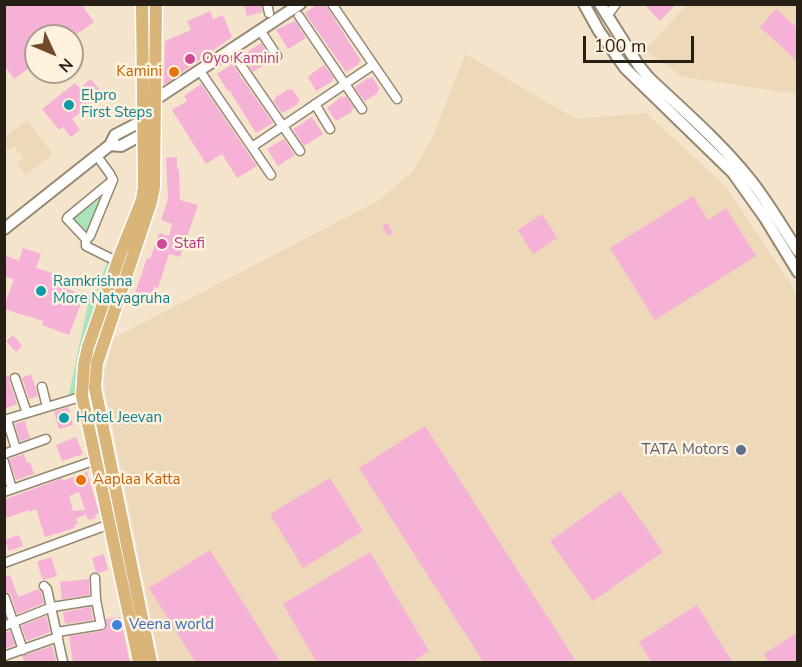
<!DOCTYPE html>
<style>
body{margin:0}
#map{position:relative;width:802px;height:667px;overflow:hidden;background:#f4e4cc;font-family:"Nunito Sans",sans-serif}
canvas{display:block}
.frame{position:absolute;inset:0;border:6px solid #251f16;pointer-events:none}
.north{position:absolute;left:24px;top:24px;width:60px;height:60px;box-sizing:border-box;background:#fef1de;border:2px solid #a79d8e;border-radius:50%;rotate:134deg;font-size:16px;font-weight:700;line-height:24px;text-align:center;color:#251f16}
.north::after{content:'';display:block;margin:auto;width:21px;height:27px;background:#724c29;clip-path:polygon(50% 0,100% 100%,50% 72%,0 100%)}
.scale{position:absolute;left:583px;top:36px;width:111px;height:27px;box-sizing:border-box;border:3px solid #251f16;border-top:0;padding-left:8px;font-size:18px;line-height:21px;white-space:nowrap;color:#251f16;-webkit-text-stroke:4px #fef1de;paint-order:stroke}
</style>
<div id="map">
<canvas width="802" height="667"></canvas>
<div class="frame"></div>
<div class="north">N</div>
<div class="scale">100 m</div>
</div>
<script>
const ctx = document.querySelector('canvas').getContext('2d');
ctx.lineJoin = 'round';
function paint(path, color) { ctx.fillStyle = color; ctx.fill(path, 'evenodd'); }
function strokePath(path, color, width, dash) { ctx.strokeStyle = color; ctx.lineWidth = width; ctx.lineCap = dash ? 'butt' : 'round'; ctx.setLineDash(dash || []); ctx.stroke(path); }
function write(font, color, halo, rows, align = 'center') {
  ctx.font = font + ' "Nunito Sans",sans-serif'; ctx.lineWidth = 5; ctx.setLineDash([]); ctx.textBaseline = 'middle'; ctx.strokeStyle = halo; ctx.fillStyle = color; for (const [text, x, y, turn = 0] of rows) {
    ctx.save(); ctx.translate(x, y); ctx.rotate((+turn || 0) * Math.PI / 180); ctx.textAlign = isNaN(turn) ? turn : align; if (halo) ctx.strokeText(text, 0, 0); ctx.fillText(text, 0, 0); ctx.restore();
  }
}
paint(new Path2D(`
 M687,5H797V94L683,77L645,50Z
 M465,54L576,119L646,113L725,186L797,294V662H160L103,379L114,338L378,201L412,172L433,136Z
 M27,120L53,154L26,175L17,163L23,158L14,146L8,151L5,146L4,137Z`), '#edd8ba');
paint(new Path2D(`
 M100,199L86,235L70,220Z
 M110,254L118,257L82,364V395L68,398L90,295L96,292Z`), '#a9e4ba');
paint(new Path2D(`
 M4,4H81L94,22L74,36H36V63L14,79L4,65Z
 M244,4H261L262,12L247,16Z
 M318,4H325L361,61L358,63L359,64L346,72L305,13Z
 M644,4H676L660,21Z
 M776,9L798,29V62L760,27Z
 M210,11L213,19L223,15L232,37L164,85L165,41L191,30L187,21Z
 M295,21L306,38L288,49L276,30Z
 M261,43L272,60L253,72L243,55Z
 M232,64L273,123L256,133L229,90L228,91L217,74Z
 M324,65L334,78L332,80L333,81L316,91L308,77L311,75V74Z
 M372,77L380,89L377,91L378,93L365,101L355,88L356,86L368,78L369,79Z
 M91,79L100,90L93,96L96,100L72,119L80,130L71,137L63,127L59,130L42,109L75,83L80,88Z
 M201,84L257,166L237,178L222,154L206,164L172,110L187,101L184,96Z
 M288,89L289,90L292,89L300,101L297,103L298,104L282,113L273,101L276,98V97Z
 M342,96L343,98L346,96L354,108L351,110L352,112L336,121L327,108Z
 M312,117L323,134L304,146L293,129Z
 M284,139L295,155L278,166L267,149Z
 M177,157V169H179L180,200L198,205L180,257L169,254L158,288L154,287L151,295L146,293L145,298L141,296L139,301L133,299L147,258L150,259L159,233L169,236L172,224L161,220L168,199L166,158Z
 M693,196L708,220L726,208L756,256L655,320L610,248Z
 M542,214L557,238L533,254L518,230Z
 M387,223L393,233L388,236L382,226Z
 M23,248L41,254L36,268L52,273L51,277L54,278V281L60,285L59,286L84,295L69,335L42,325L43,321L4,309V301H6L14,279L4,276V262L7,256L19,261Z
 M13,335L22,346L16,352L6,341Z
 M31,374L38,396L29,399L22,378Z
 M9,376V380L17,404L4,409V377Z
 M68,407L73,425L59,429L54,412Z
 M25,421L30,438L20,441L15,424Z
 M425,426L577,663H484L359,468Z
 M76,437L83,454L62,461L56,445Z
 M24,454L27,463L30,462L34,474L16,480L9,459Z
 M87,472L99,513L95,515L96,518L88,520L86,514L76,519L78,524L74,525L75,528L45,537L36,509L30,512L29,510L7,518L4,511V500L62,478L63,481ZM79,492L85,510L73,511L69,496Z
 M330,478L363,531L303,568L270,514Z
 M620,491L663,552L593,601L550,541Z
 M19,535L23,546L9,551L5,540Z
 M210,550L281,663H196L149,588Z
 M370,552L429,651L410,663H317L283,604Z
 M104,554L108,570L99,573L96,572L92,558Z
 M51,557L57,576L43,580L37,562Z
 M10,575L18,597L38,589L41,592L44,603L17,614L11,595L9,593L4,592V577Z
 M89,579V595L62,599L60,582Z
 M697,605L733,663H652L639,642Z
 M91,607L93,620L65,624L63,612Z
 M46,616L50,632L27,641L21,626Z
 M120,617L130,663H73L69,636L103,631L107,627L106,619Z
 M10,631L15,645L4,649V632Z
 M798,632V663H770L764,654Z
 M52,646L57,663H25L22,656Z`), '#f6b1d6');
const minor = new Path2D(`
 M267,4L269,13
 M332,4L397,99
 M299,16L362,109
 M607,16L616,4
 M260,30L277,56
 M236,58L300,151
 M200,71L271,175
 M315,104L330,129
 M252,147L373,65
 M97,156L110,174L113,180L90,236L88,238H85L69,221L67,219L68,217L113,180
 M86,238V246L118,262
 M15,378L27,413
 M42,387L47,407
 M4,420L87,395
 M7,420L16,449
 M4,454L46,439
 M4,462L12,489
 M4,492L96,460
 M4,563L110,524
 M44,586L47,589L63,662
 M5,598L23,650
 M4,626L52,607L96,600L95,578
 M57,632L101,625L96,600
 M4,656L58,637`);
const tertiary = new Path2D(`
 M584,4L599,31L625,68L733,173L765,218L798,272
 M600,4L639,66L649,78C683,110 719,141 748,177C767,200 782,227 798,251
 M150,103L300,4
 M110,145L121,146L150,130
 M4,229L110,145L115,135L148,118`);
const primary = new Path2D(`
 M139,662L82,396L84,365L88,347L121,252L142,200L144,187L142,4
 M151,662L95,388L97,363L151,202L154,187L156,4`);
strokePath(minor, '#968771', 11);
strokePath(tertiary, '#968771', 14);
strokePath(primary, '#fff', 15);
strokePath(minor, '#fff', 8);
strokePath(tertiary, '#fff', 10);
strokePath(primary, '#d9b579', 12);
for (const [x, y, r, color] of [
 [190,59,6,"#d1479c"],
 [174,72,6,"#e8710a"],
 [69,105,6,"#0f9aa8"],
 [162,244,6,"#d1479c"],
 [41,291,6,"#0f9aa8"],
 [64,418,6,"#0f9aa8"],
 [741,450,6,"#5c6f8a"],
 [81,480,6,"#e8710a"],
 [117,625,6,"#3f7fe0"]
]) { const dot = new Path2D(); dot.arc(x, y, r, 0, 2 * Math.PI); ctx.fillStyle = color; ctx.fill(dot); strokePath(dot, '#fef1de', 2); }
write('15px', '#b23c85', '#fef1de', [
 ["Oyo Kamini",202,59],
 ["Stafi",174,244]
], 'left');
write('15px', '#c56008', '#fef1de', [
 ["Kamini",162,72],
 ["Aaplaa Katta",93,480,"left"]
], 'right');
write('15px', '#0d838f', '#fef1de', [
 ["Elpro",81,96],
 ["First Steps",81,113],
 ["Ramkrishna",53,282],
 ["More Natyagruha",53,299],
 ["Hotel Jeevan",76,418]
], 'left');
write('15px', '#4e5e75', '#fef1de', [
 ["TATA Motors",729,450]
], 'right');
write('15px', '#366cbe', '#fef1de', [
 ["Veena world",129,625]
], 'left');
</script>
